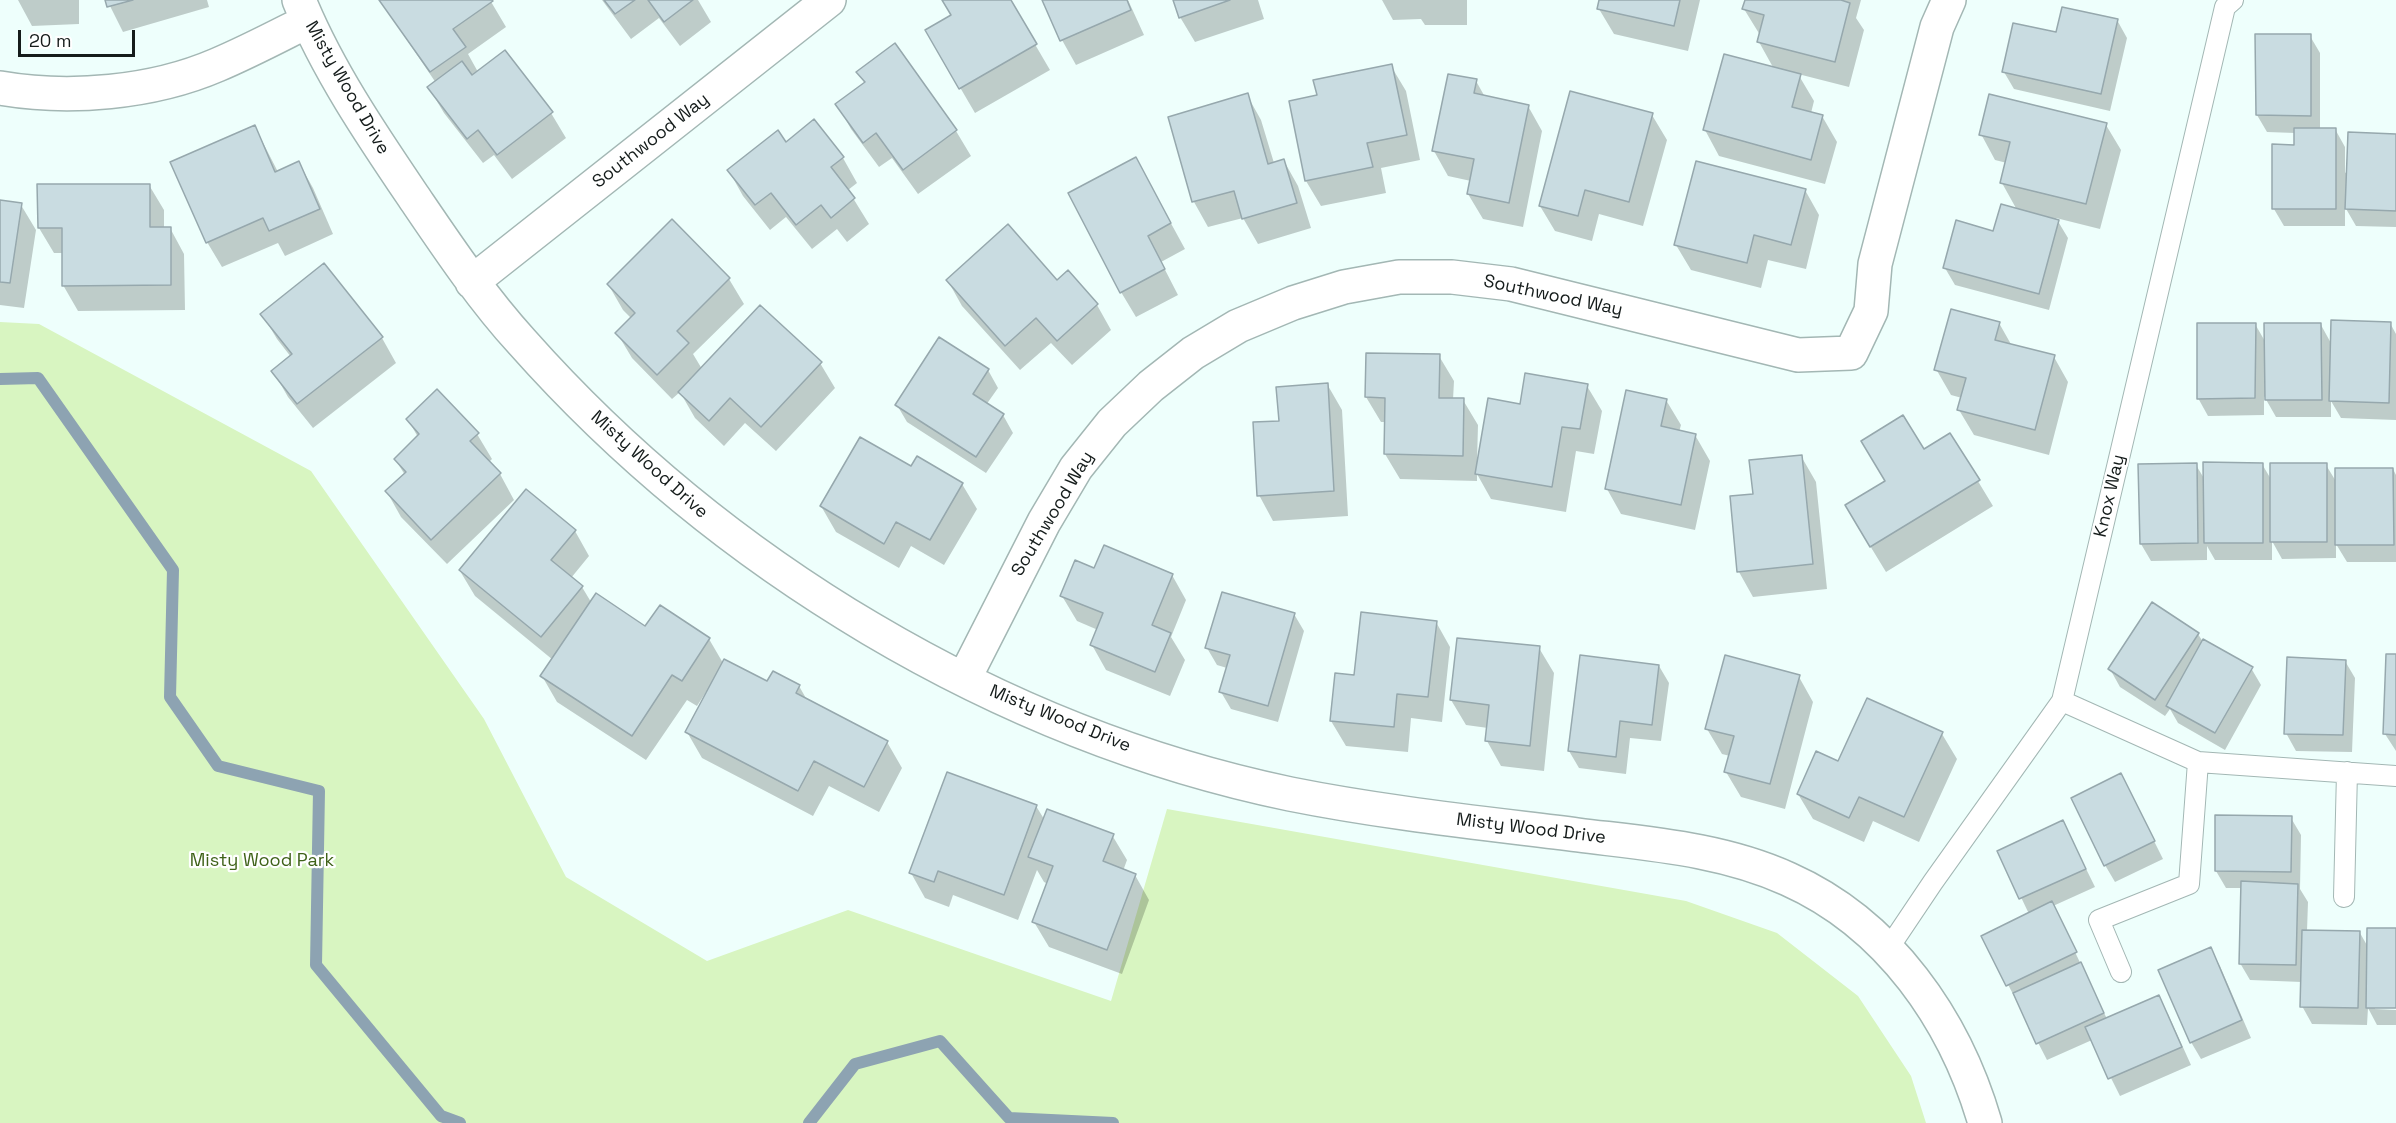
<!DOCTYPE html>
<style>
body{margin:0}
#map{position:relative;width:2396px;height:1123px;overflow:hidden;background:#eefffc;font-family:"Space Grotesk",sans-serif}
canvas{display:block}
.scale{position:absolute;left:18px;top:30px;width:117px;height:27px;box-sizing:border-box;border:3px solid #151c1b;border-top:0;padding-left:8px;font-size:18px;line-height:21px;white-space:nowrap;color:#151c1b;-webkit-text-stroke:4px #fff;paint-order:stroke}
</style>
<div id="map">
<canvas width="2396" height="1123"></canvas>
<div class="scale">20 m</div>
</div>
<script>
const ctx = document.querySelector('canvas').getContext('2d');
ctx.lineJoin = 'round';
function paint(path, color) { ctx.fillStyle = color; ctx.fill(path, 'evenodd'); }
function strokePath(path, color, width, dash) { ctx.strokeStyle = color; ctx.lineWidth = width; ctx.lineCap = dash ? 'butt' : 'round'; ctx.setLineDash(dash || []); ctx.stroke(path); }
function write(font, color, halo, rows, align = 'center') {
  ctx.font = font + ' "Space Grotesk",sans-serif'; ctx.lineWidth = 4.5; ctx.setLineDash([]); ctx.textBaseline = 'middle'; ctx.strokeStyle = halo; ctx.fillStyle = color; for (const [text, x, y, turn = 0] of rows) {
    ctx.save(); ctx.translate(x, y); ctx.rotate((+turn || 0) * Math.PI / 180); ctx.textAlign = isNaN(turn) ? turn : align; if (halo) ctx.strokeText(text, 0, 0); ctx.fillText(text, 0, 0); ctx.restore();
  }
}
paint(new Path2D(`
 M0,322L39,324L311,471L484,719L566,877L707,961L848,910L1111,1001L1167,809L1686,901L1777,933L1858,996L1911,1076L1926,1123H0Z`), '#d8f5c1');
paint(new Path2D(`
 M18,0H79V24L32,26Z
 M107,0H207L209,7L123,32Z
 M380,0H490L506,27L468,54L478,72L551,113L566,138L512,179L494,155L483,163L444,113L429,88L436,83Z
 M602,0H698L711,22L680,46L659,18L631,39Z
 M944,0H1009L1050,70L975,113L927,31L953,16Z
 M1044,0H1128L1144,35L1076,65L1062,40Z
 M1175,0H1258L1264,19L1195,42L1180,17Z
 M1382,0H1467V25H1425L1421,19L1393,20Z
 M1601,0H1700L1688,51L1614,34L1599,9Z
 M1746,0H1861L1856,18L1864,30L1849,87L1798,74L1814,101L1811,113L1822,116L1837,142L1825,184L1719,156L1705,130L1774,69L1759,42L1760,35L1744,9Z
 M2117,20L2127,38L2110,111L2014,89L2004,72L2057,34Z
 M2257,36H2310L2320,53V129H2335L2345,147V173L2396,135V227L2356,226L2345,207V226H2284L2274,209L2296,146L2295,133L2267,132L2257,115Z
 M1391,66L1406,91L1420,160L1381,168L1386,193L1321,206L1306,181L1318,96Z
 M858,72L956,131L971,156L918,194L892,158L879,167L851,129L837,104L865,84Z
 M1476,81L1485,97L1528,106L1542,131L1523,227L1483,219L1468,194L1471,181L1448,176L1434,151Z
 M1247,95L1261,120L1274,163L1284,161L1298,186L1311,228L1258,244L1243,218L1208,227L1194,202L1169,118Z
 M1652,115L1667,140L1643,226L1599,214L1592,241L1555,231L1540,206Z
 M2106,125L2121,150L2100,229L2056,218L2068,238L2049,310L1955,285L1945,268L1995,233L2017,210L2002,183L2007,163L1995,160L1981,134Z
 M255,127L278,172L299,163L313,188L333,234L285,256L278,243L222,267L207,242Z
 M786,144L843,158L857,183L848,190L869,224L847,242L837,229L812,249L786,217L770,230L743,196L729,171Z
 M149,185L164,210V228H170L184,254L185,310L78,311L63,285V253H54L39,228Z
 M1150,185L1185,249L1161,262L1178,295L1136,317L1121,292Z
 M1805,190L1819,215L1806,269L1768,260L1761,288L1691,270L1676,245Z
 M0,202L21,205L36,230L24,308L0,305Z
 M324,265L382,338L396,363L313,428L288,397L273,371L291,357L277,339L262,314Z
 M729,279L744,304L693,354L702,369L820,363L835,388L776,451L745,423L724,446L695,418L680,392L672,399L632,358L617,333L632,319L623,310L608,284Z
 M948,281L1057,282L1097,305L1111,330L1072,365L1051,343L1020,370L962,306Z
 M1999,323L2012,346L2054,357L2068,382L2049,455L1974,435L1959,410L1962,398L1951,395L1936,369Z
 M2390,323L2396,334V420L2341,418L2331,401V417H2276L2264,396V415L2208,416L2198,398L2255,324L2266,343L2321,325L2332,345Z
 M1439,356L1454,381L1453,400H1463L1478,425L1477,462L1587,386L1602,411L1594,454L1576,451L1566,512L1491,499L1477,474V481L1400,479L1385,454L1386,422H1381L1366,397Z
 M988,370L998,388L986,405L1003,415L1013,433L986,473L907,422L897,405Z
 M1327,384L1342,410L1348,516L1273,521L1259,495L1281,422Z
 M1666,400L1681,425L1679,432L1695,435L1710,461L1695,530L1621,514L1607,489Z
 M408,420L477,434L492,459L488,463L500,474L514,500L447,564L401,517L387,492L405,475L395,459L418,437Z
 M1950,435L1993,506L1886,572L1861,531L1923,451Z
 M1801,456L1816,482L1827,589L1753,597L1739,572Z
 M2262,464L2272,481L2326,465L2337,483L2393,469L2396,475V562H2347L2336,544V558L2282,559L2272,541V560H2215L2207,546V560L2151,561L2141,544L2196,465L2205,480Z
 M911,468L962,484L977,509L944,565L911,546L899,568L836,532L821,506Z
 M575,531L589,556L571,578L582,587L591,602L646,628L660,607L709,639L723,663L768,683L799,686L807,700L887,742L902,768L879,812L829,786L813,816L702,758L687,732L707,693L706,692L697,706L687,700L646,760L557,702L542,676L553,660L475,596L460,571Z
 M1095,570L1172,575L1186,600L1171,637L1185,660L1170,696L1106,670L1092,645L1098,630L1077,621L1062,596Z
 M1294,614L1304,631L1278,722L1231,709L1221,692L1227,668L1217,665L1207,648Z
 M1436,622L1450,647L1442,722L1411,718L1408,752L1346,746L1331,721L1355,676Z
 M2198,634L2203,642L2251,668L2261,685L2225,750L2178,723L2170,709L2165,716L2120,687L2110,669Z
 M1539,648L1554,673L1544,771L1501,766L1487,741L1488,728L1466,725L1451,700Z
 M2396,656V751L2385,734Z
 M2345,661L2355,678L2352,752L2296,751L2286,733Z
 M1659,666L1669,683L1661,741L1630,738L1626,774L1579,768L1569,751Z
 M1799,677L1813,702L1785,809L1741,797L1726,772L1730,756L1722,754L1707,729Z
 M1942,734L1957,759L1919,842L1873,821L1864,842L1813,819L1798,794Z
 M948,774L1036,806L1044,819L1112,835L1127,860L1123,871L1135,875L1149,900L1122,974L1049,947L1034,922L1048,884L1044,882L1037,870L1018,920L953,895L949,907L925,898L911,873Z
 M2121,775L2163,859L2115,882L2105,865Z
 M2291,818L2301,835L2300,889L2308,902L2307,931L2360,933L2368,947L2396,929V1007L2375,1006V1009L2396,1010V1025H2377L2368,1008L2367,1025L2312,1024L2302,1006V982L2250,980L2240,963L2242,888H2226L2216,871Z
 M2063,822L2095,887L2053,906L2107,1019L2158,996L2168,1014L2191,1065L2120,1096L2092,1040L2047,1060L1983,936L2029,914L1999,851Z
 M2210,949L2220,966L2251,1038L2201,1059L2191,1042Z`), '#0003');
strokePath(new Path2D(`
 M0,379L38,378L173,570L170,697L218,766L319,791L316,965L441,1116L460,1123
 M809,1123L855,1064L940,1041L1009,1118L1113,1123`), '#8da3b2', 12);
const building = new Path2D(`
 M105,0H133L107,7Z
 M379,0H492L493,1L453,29L466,47L430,72Z
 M604,0H635L615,14Z
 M648,0H693L664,22Z
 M942,0H1011L1037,44L959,89L925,30L951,15Z
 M1042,0H1127L1131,10L1060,41Z
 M1173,0H1230L1179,18Z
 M1599,0H1680L1674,26L1597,9Z
 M1745,0H1841L1850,3L1835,62L1757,42L1764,15L1742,9Z
 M2062,7L2118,19L2101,94L2002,72L2013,23L2056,32Z
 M2255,34H2311V116L2256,115Z
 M895,43L957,130L903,170L876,133L863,143L835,104L865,82L856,72Z
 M505,50L553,112L497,155L478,130L467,139L427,87L462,61L472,75Z
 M1724,54L1801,74L1792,107L1823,115L1811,160L1703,130Z
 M1392,64L1407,135L1367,143L1373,167L1305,181L1289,101L1317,95L1313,80Z
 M1448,74L1477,79L1474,93L1529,105L1509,203L1467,194L1474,159L1432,151Z
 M1570,91L1653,113L1629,202L1585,190L1578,216L1539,206Z
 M1248,93L1268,164L1284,159L1297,203L1242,219L1234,191L1192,202L1168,117Z
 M1989,94L2107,123L2086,204L2000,183L2010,142L1979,135Z
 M814,119L844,157L831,167L855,198L831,218L821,205L796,225L771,193L755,205L727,170L778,130L786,142Z
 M255,125L275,172L299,161L320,209L269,231L263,218L206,243L170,162Z
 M2294,128H2336V209H2272V144L2294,145Z
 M2348,132L2396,134V211L2345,209Z
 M1136,157L1171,223L1148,236L1165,269L1120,293L1068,193Z
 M1696,161L1806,189L1791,245L1754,235L1747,263L1674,245Z
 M37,184H150V227H171V285L62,286V228H38Z
 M0,200L22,203L10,283L0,282Z
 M2001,204L2059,220L2039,294L1943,268L1956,220L1993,231Z
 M672,219L730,278L677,331L689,343L657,375L615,333L635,313L607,284Z
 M1008,224L1057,280L1068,270L1098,304L1057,341L1036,318L1005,346L946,280Z
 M324,263L383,337L297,404L271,371L292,354L260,314Z
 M760,305L822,362L761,427L730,398L709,421L678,392Z
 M1951,309L2000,322L1995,340L2055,355L2035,430L1957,410L1966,378L1934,370Z
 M2331,320L2391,322L2389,403L2329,401Z
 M2197,323H2256L2255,398L2197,399Z
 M2264,323H2321L2322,400H2265Z
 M939,337L989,369L973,394L1004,414L976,457L895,405Z
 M1366,353L1440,354L1439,398H1464L1463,456L1384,454L1385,398L1365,397Z
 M1525,373L1588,384L1580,429L1562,427L1552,487L1475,474L1488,398L1520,404Z
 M1328,383L1334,491L1257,496L1253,422L1279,421L1276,387Z
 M437,389L479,433L470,441L501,473L431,540L385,491L406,472L394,459L419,434L406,419Z
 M1626,390L1667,399L1661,426L1696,434L1681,505L1605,489Z
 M1903,415L1924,449L1950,433L1980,480L1870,547L1845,505L1885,481L1861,441Z
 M860,437L911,466L917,456L963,483L930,540L896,522L884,544L820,506Z
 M1802,455L1813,564L1737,572L1730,496L1753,494L1749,460Z
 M2203,462L2263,463V543H2204Z
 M2197,463L2198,543L2140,544L2138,464Z
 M2270,463H2327V542H2270Z
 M2335,468H2393L2394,545H2335Z
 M526,489L576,530L551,560L583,586L541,637L459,570Z
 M1104,545L1173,574L1152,625L1171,633L1155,672L1090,645L1103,613L1060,596L1075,560L1094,568Z
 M1222,592L1295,613L1268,706L1219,692L1230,655L1205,648Z
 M596,593L645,626L660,605L710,638L682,681L672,675L632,736L540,676Z
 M2152,602L2199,633L2155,700L2108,669Z
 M1361,612L1437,621L1428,697L1397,694L1394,727L1330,721L1335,673L1354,675Z
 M1457,638L1540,646L1530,746L1485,741L1489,705L1450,700Z
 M2203,639L2253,667L2215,733L2166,706Z
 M2386,654H2396V735L2383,734Z
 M1580,655L1659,665L1652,725L1620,721L1616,757L1568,751Z
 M1725,655L1800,675L1770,784L1724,772L1734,736L1705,729Z
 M2287,657L2346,660L2343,735L2284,734Z
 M724,659L767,681L773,671L800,685L796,693L888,741L864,787L814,761L798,791L685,732Z
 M1867,698L1943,732L1904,817L1859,797L1849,818L1797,794L1816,751L1838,761Z
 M947,772L1037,805L1004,895L938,871L934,882L909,873Z
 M2121,773L2155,841L2104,866L2071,798Z
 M1047,809L1114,834L1103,861L1136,874L1107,950L1032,922L1053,866L1028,857Z
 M2215,815L2292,816L2291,872L2215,871Z
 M2063,820L2086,869L2019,899L1997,851Z
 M2241,881L2298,884L2296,965L2239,964Z
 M2052,901L2077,952L2006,986L1981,936Z
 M2367,928H2396V1008H2366Z
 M2302,930L2360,931L2358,1008L2300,1007Z
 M2211,947L2242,1020L2190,1043L2158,970Z
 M2081,962L2104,1013L2036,1044L2013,993Z
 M2159,995L2182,1047L2108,1079L2085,1027Z`);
paint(building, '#c9dce1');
strokePath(building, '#96a8ad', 1.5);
const lane = new Path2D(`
 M2062,701L2198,762L2396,776
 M2344,897L2347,772
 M1888,949L1933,882L2062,701L2225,7L2233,0
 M2121,972L2099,920L2189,884L2198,762`);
const street = new Path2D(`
 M299,0C327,69 371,134 413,196C447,246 481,297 522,342C720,565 998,733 1290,794C1385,813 1482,823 1578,835C1650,844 1722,849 1788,879C1889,924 1955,1020 1985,1123
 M0,88C69,100 152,93 217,65C248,52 278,36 308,21
 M472,282L829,0
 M964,679L1044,522L1076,468L1112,423L1151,386L1193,353L1238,326L1293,303L1344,287L1399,277H1452L1511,284L1798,355L1851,353L1871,311L1875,264L1937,27L1949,0`);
strokePath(lane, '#a3b7b4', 22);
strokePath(street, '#a3b7b4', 36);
strokePath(lane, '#fff', 20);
strokePath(street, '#fff', 33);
write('18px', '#151c1b', '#fff', [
 ["Misty Wood Drive",347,88,60],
 ["Southwood Way",651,141,-38],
 ["Southwood Way",1553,296,12],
 ["Misty Wood Drive",649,465,42],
 ["Knox Way",2110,496,-77],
 ["Southwood Way",1053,514,-59],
 ["Misty Wood Drive",1060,719,22],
 ["Misty Wood Drive",1531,829,7]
]);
write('18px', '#3f6219', '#fff', [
 ["Misty Wood Park",262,861]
]);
</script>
